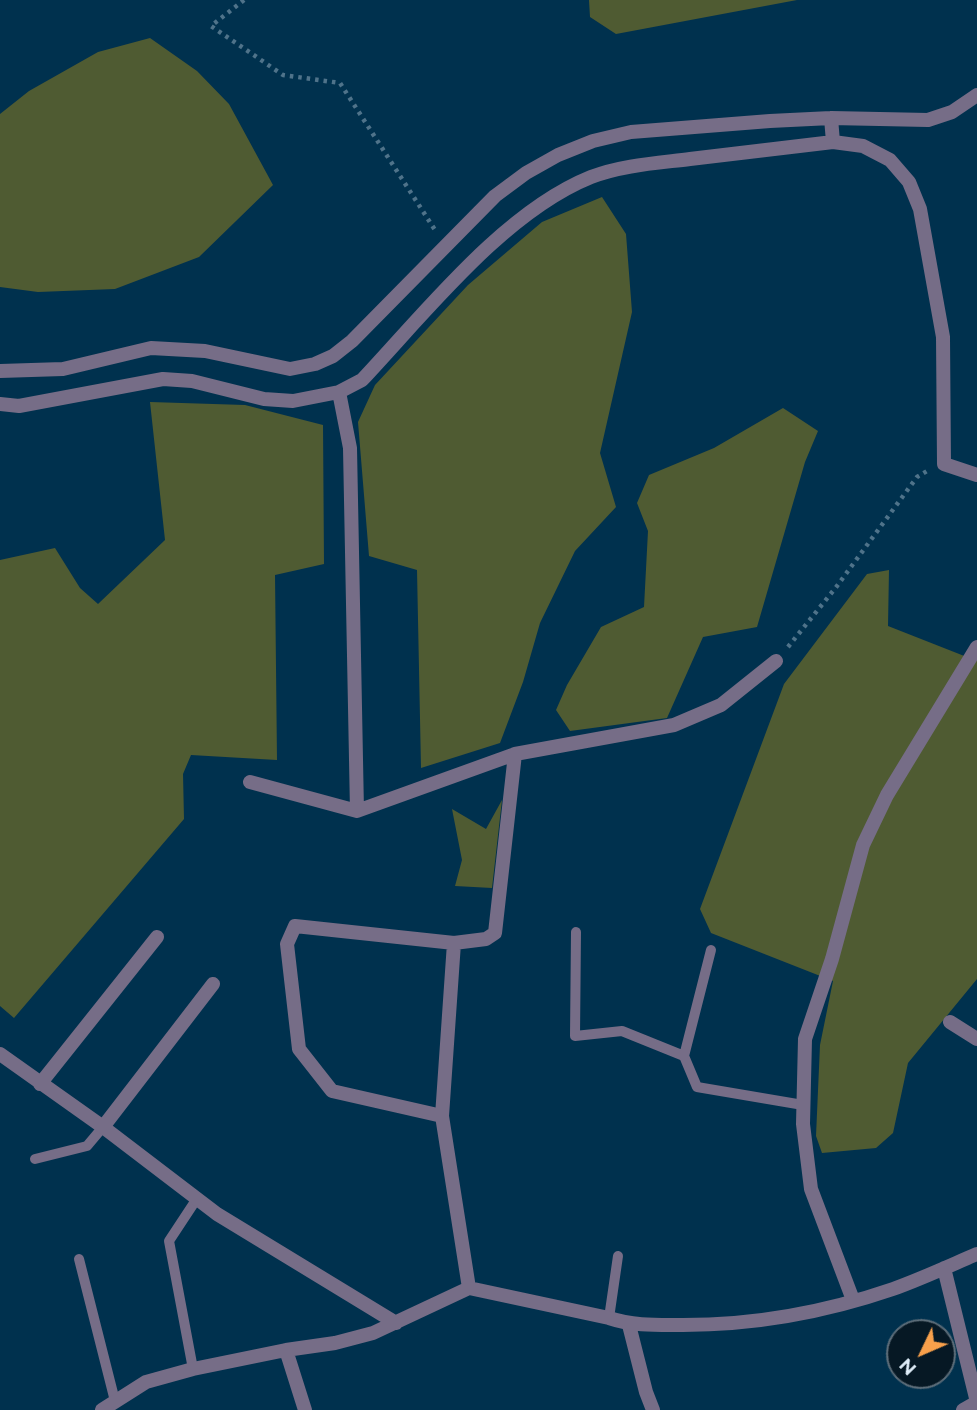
<!DOCTYPE html>
<style>
body{margin:0}
#map{position:relative;width:977px;height:1410px;overflow:hidden;background:#00314e;font-family:Raleway,sans-serif}
canvas{display:block}
.north{position:absolute;left:886px;top:1319px;width:70px;height:70px;box-sizing:border-box;background:#061824;border:2px solid #5e6e7a;border-radius:50%;rotate:226deg;font-size:19px;font-weight:700;line-height:28px;text-align:center;color:#e1effb}
.north::after{content:'';display:block;margin:auto;width:24px;height:32px;background:#f8a04b;clip-path:polygon(50% 0,100% 100%,50% 72%,0 100%)}
</style>
<div id="map">
<canvas width="977" height="1410"></canvas>
<div class="north">N</div>
</div>
<script>
const ctx = document.querySelector('canvas').getContext('2d');
ctx.lineJoin = 'round';
function paint(path, color) { ctx.fillStyle = color; ctx.fill(path, 'evenodd'); }
function strokePath(path, color, width, dash) { ctx.strokeStyle = color; ctx.lineWidth = width; ctx.lineCap = dash ? 'butt' : 'round'; ctx.setLineDash(dash || []); ctx.stroke(path); }
paint(new Path2D(`
 M589,0H797L616,34L590,17Z
 M150,38L197,71L229,104L273,185L199,257L115,289L38,292L0,287V114L29,91L98,52Z
 M602,197L626,234L632,312L600,453L616,507L575,551L540,623L523,682L500,743L421,768L417,570L369,556L358,422L375,385L468,285L542,222Z
 M150,402L245,405L323,425L324,564L275,575L277,760L191,755L183,774L184,819L14,1018L0,1006V560L55,548L80,588L98,604L165,540Z
 M783,408L818,431L805,462L757,627L703,637L667,718L570,731L556,710L567,685L601,627L644,607L648,531L637,503L649,475L714,448Z
 M889,570L888,626L977,661V979L908,1063L893,1133L876,1148L822,1153L816,1136L820,1045L833,981L711,933L700,909L784,684L867,574Z
 M502,800L492,888L455,886L462,860L452,809L486,829Z`), '#4f5b32');
strokePath(new Path2D(`
 M244,0L211,26L283,75L340,83L435,230
 M788,647L837,586L917,477L927,471`), '#4f738a', 4.5, [3.5, 5]);
strokePath(new Path2D(`
 M576,932L575,1036L622,1031L684,1056
 M711,950L684,1056L697,1087L803,1105
 M35,1159L87,1146L103,1127
 M79,1259L115,1401
 M609,1318L618,1256
 M193,1369L169,1241L196,1200`), '#766d87', 10);
strokePath(new Path2D(`
 M833,142L863,146L890,160L909,182L920,209L943,337L944,464L977,475
 M0,371L63,369L151,348L205,351L290,369L315,364L333,356L352,341L495,196L526,173L558,155L593,141L631,132L770,121L831,118L928,120L952,112L977,95
 M0,404L19,406L163,379L192,381L264,399L293,401L339,392L362,380C426,312 504,212 591,177C622,165 658,163 690,159C738,153 785,148 833,142L831,118
 M250,782L357,811L350,448L339,392
 M357,811L515,754
 M454,943L442,1116L469,1288
 M950,1022L977,1039
 M0,1054L103,1127L217,1214L396,1323
 M40,1084L157,937
 M442,1116L332,1091L299,1049L287,944L295,926L454,943L486,939L495,933L515,754L674,725L721,705L776,661
 M103,1127L213,984
 M944,1268L977,1402
 M853,1300L811,1189L803,1124L805,1039L832,959L863,845L887,795L977,647
 M629,1325L646,1392L653,1410
 M286,1350L305,1410
 M102,1410L146,1382L193,1369L286,1350L335,1343L373,1333L469,1288L609,1318C633,1326 657,1325 683,1325C754,1325 826,1312 893,1289C921,1279 949,1266 977,1254
 M963,1410L977,1402`), '#766d87', 14);
</script>
